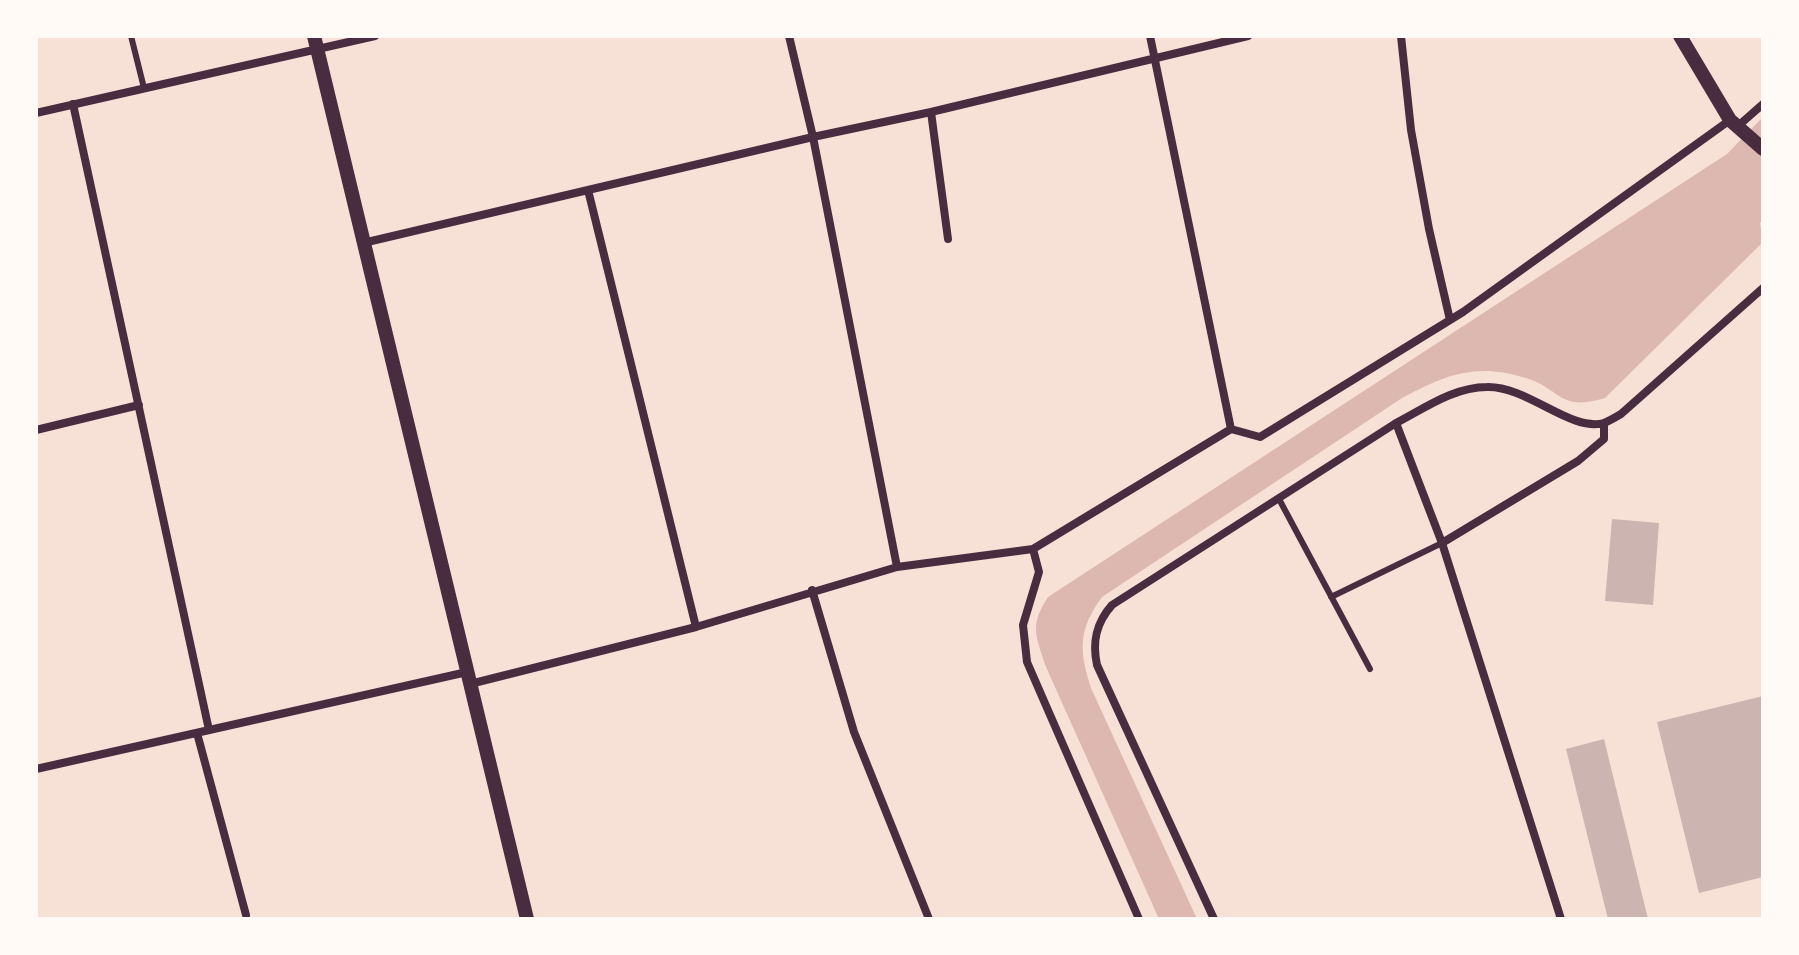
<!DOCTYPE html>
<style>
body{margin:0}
#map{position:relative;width:1799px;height:955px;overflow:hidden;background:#f7e1d7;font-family:Quicksand,sans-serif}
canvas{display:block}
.frame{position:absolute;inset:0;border:38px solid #fffaf5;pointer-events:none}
</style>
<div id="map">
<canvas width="1799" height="955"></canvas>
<div class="frame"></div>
</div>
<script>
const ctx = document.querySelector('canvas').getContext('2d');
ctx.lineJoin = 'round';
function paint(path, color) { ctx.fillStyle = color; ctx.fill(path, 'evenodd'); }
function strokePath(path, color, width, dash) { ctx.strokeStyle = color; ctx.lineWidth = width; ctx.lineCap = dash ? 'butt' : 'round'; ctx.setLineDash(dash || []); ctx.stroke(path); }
paint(new Path2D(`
 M1763,117V220L1760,223L1763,242L1605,398C1558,412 1562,389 1526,378C1476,362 1445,375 1402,398L1102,597C1078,630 1079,650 1091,688L1197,919H1159L1046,667C1036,636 1029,626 1048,597L1727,154Z`), '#dcb8b0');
paint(new Path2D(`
 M1612,519L1659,523L1653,605L1605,601Z
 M1763,696V877L1699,893L1657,722Z
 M1604,739L1648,919H1608L1566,749Z`), '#ccb4b1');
strokePath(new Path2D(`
 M131,36L144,88
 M1279,499L1370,669
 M1331,597L1442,543`), '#4a2c40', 6);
strokePath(new Path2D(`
 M789,36L813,137L897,567
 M1150,36L1231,429
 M1401,36L1411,130L1429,229L1450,320
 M73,104L209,730
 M931,112L948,239
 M36,113L375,36
 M1738,126L1763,104
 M588,190L696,627
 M363,243L813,137L931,112L1248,36
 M1396,423L1442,543L1561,919
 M36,430L139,405
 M1442,543L1578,461L1604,439V423
 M1033,549L1039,572L1023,625L1027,662L1139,919
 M812,590L854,732L929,919
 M470,684L696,627L897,567L1033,549L1231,429L1260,437L1463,312L1730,120
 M197,733L246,915
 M36,769L467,672
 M1214,919L1097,665C1092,642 1096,623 1112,605L1396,423C1425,408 1454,387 1487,387C1528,386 1570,432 1604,423C1609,421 1616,417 1621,414L1763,288`), '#4a2c40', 8);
strokePath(new Path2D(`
 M314,36L527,919
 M1680,36L1730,120L1763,149`), '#4a2c40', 14);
</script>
